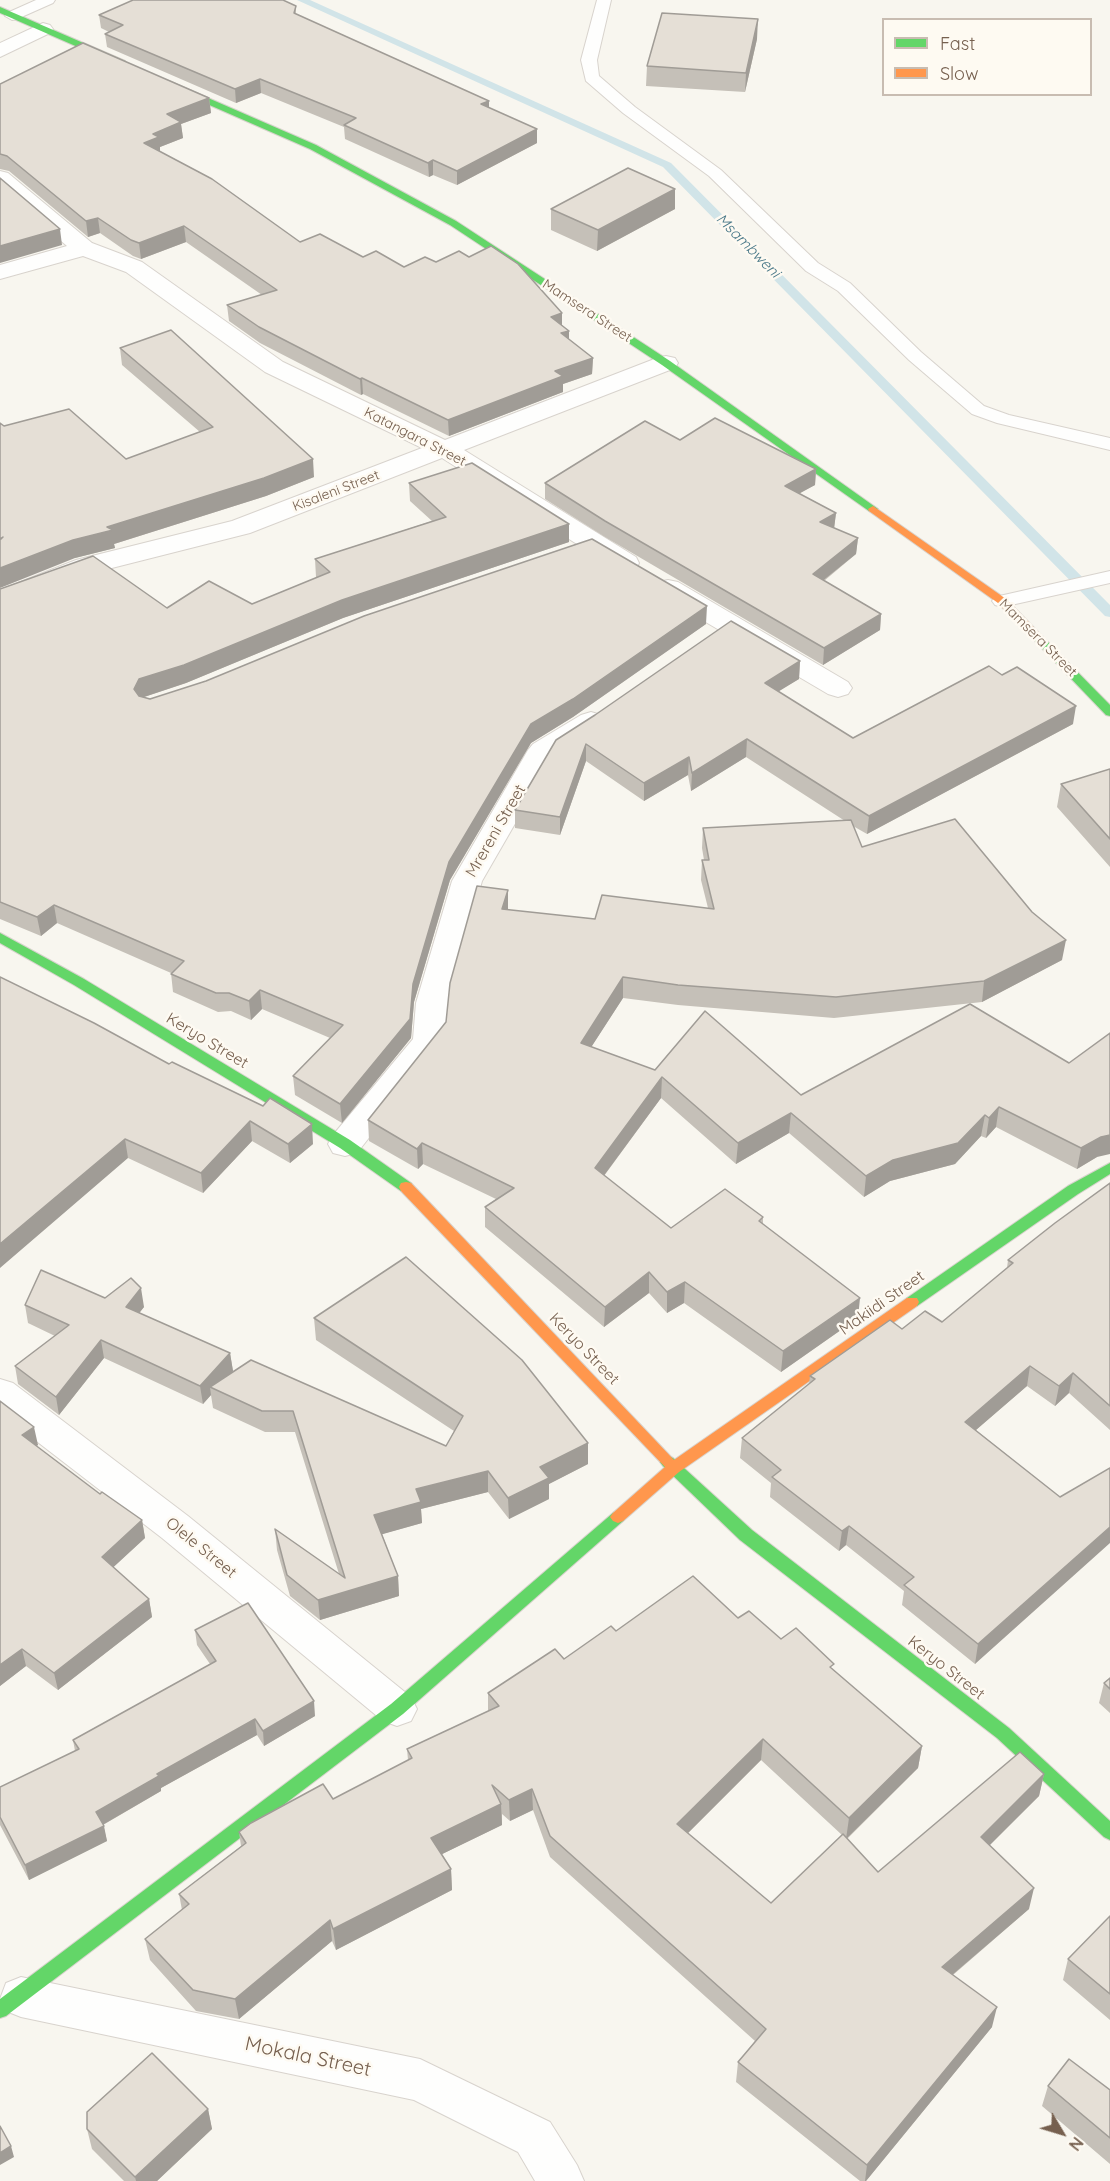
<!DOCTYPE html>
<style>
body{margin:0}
#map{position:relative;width:1110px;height:2181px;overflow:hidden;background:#f8f6ef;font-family:Quicksand,sans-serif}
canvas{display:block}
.legend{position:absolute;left:882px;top:18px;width:210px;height:78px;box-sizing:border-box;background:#fefaf2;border:2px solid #c8bcb1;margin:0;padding:8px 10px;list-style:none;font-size:18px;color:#76604f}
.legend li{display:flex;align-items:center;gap:12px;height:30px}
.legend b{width:30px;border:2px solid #c8bcb1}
.north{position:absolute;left:1032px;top:2103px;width:60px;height:60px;-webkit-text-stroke:4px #fefaf2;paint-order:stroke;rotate:128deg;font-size:16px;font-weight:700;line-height:24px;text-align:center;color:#76604f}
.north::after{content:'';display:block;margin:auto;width:21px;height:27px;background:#76604f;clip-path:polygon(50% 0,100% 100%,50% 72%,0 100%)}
</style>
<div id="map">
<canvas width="1110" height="2181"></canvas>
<ul class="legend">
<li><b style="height:8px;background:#63d668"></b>Fast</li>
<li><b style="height:8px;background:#ff974d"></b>Slow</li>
</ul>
<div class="north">N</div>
</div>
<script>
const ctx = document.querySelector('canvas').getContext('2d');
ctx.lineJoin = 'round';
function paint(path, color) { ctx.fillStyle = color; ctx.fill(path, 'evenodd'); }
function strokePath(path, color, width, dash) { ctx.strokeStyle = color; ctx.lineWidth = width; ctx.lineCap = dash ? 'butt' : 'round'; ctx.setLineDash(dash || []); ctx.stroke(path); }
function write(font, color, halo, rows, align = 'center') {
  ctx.font = font + ' Quicksand,sans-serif'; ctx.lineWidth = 5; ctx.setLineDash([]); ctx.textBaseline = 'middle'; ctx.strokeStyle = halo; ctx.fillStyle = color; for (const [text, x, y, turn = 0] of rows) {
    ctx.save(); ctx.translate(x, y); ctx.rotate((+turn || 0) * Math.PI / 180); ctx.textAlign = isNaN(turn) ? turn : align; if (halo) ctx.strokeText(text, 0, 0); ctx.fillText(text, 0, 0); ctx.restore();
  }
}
paint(new Path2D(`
 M297,0H310L671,163L1110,605V617L1105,616L663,167Z`), '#d1e4e8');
const lane = new Path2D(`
 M36,0H55L53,3L17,19L12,20L5,16L7,13Z
 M597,0H611L597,60L599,76L635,107L721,170L818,263L850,283L921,352L984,406L1009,415L1110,438V450L997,423L972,414L909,360L838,291L806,271L709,176L623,113L586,81L581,60Z
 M1110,571V583L1002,607L995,605L992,601L995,597Z`);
const street = new Path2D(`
 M43,23L50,25L53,29L50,33L0,57V43Z
 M0,171L8,173L92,243L142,262L283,362L445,440L657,358L666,356L675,358L678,363L675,368L464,450L636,557L639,563L636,569L626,571L616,569L442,458L250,533L96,572L0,607V590L76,560L232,521L422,448L265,372L126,272L83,256L0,279V265L67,246L0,189Z
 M668,580L678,582L848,682L852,688L848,694L838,697L828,694L658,594L654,588L658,582Z
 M591,712L601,715L605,721L601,727L554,756L482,881L448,1003L445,1041L357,1153L345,1156L333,1153L328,1144L333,1135L413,1039L416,1003L452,881L528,750L533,744L581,715Z
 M0,1379L13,1383L188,1516L411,1697L417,1709L411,1721L397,1726L383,1721L162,1538L0,1413Z
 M21,1977L420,2059L550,2122L577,2165L584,2181H535L518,2152L414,2100L21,2017L6,2011L0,1999L6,1983Z`);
const fast = new Path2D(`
 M0,7L125,61L126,63L119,65L0,13Z
 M169,81L316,145L456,221L670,361L878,509L873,512L869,511L662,365L450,225L310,149L166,86L165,84Z
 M1038,635L1042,636L1110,705V716L1106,715L1034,640V636Z
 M0,933L84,979L350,1140L411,1183L413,1187L411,1191H401L340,1148L74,985L0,943Z
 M1110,1163V1174L1078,1194L917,1306H907L905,1302L907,1298L1068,1186Z
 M668,1456L673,1458L752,1530L1009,1728L1110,1821V1840L1104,1837L997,1738L740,1540L663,1466L660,1462L663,1458Z
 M618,1511L623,1513L626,1517L623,1521L403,1714L6,2016L0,2018V1999L391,1704L613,1513Z`);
const slow = new Path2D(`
 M873,506L1006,599L1042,636V640H1034L998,603L869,511L868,509Z
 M406,1182L411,1183L674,1460L907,1298H917L919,1302L917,1306L679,1472L623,1521L618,1523L613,1521L610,1517L613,1513L665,1467L401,1191L399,1187L401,1183Z`);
strokePath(lane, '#d8d3cd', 2);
strokePath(street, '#d8d3cd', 2);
strokePath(fast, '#d8d3cd', 2);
strokePath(slow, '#d8d3cd', 2);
paint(lane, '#fefefd');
paint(street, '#fefefd');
paint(fast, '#63d668');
paint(slow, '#ff974d');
paint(new Path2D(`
 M296,6V14L489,101V108L537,143L457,185L433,175L429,177L345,139L344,127L261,93L236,103L107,47L105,34L109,32L101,28L99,15Z
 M757,39L745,92L646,86L647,66Z
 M0,84L209,98L211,113L181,124L183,138L160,147V151L300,242L404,267L562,325L569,331V339L593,358L592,374L563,384V392L449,436L363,394L361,395L260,343L229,321L227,305L262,295L186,242L141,259L133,256L100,233L88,237L9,171L0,169Z
 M551,209H675L597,251L551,230Z
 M120,348L314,477L266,496L114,544L115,548L75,558L4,426L126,459L200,432L122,365Z
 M680,440L816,469L815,485L799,493L836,513L834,528L858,538L856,554L824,581L881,614L880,630L823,665L605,537L545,499V483Z
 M409,483L569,542L343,618L186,683L144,697L150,699L706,624L573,717L531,743L450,880L414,1002L411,1038L342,1123L295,1095L293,1076L330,1038L262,1009L251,1020L231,1011L218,1012L173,992L171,973L57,923L41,936L0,919V589L167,608L252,604L317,578L316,577L315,559L432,521L410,501Z
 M800,661L799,679L778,691L853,738L1073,724L867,834L853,826L862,847L1062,960L982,1002L834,1018L678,1005L623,998L591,1047L655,1070L801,1095L970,1004L1097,1157L1077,1169L996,1127L986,1138L981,1136L955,1164L890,1181L864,1197L789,1133L736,1164L661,1098L604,1176L671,1228L763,1217V1224L858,1318L781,1372L684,1303L667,1313L649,1293L604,1327L485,1227V1207L496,1199L423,1164L418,1169L369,1141L368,1120L446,1022L508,910L595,919L708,908L701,880L702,860H704L702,848L703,828L845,821L746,757L691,791L688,775L644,801L586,761L560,835L515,828V810L556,740Z
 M1110,769V867L1057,807L1061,784Z
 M0,977L313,1144L290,1163L252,1141L203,1193L128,1158Z
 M1110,1183V1430L1069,1393L1055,1406L1027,1386L976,1430L1060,1497L975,1664L902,1605L904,1591L846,1545L839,1551L770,1497L771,1483L740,1458L742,1438L809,1384L810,1376L902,1329L942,1322L1007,1268L1008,1260Z
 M105,1298L144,1307L139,1313L230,1353L233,1371L231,1373L446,1446L454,1431L316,1340L314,1318L588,1443V1464L549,1484V1499L509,1519L488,1492L421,1509L422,1523L382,1534L398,1576L399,1596L320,1620L290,1596L277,1550L275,1529L339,1574L295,1432H265L213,1408L211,1395L203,1404L104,1358L59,1415L18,1384L15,1366L55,1336L28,1323L25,1305Z
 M0,1401L38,1445L36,1446L100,1494L142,1520L145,1538L113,1567L149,1599L152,1617L58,1690L26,1666L0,1686Z
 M738,1618L781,1639L833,1670L922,1746L918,1768L847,1839L878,1872L1044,1774L1039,1796L989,1845L1029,1909L953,1975L992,2027L866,2181H860L736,2082L738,2062L755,2041L550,1857L533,1810L510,1821L502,1814V1825L442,1854L451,1869L452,1890L336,1950L332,1941L239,2019L196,2011L150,1960L145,1939L182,1910L179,1894L241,1846L239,1832L333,1799L408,1760L407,1749L488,1711V1693L564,1659L616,1631ZM761,1760L842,1835L771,1903L688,1833Z
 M195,1630L315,1716L264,1746L257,1735L161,1788V1791L103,1825L107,1841L29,1880L0,1825V1787L75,1751L73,1740L210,1664L197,1645Z
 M1110,1678V1713L1099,1703L1104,1683Z
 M1110,1916V2020L1063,1980L1068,1959Z
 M1048,2086L1110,2090V2164L1042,2106Z
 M208,2109L212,2129L157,2181H124L92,2149L87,2129Z`), '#c5c0b8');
paint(new Path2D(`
 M758,19L757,39L745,92L746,73Z
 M260,79L261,93L236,103L235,89Z
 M209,98L211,113L181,124L183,138L160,147V153L144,143L167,114Z
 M489,101V115L481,104Z
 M537,129V143L457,185V171Z
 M433,160V175L429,177L428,163Z
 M675,189V209L597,251L598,230Z
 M98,218L100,233L88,237L86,221Z
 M184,226L186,242L141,259L139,243Z
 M60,229L62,245L0,263V246Z
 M562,313V328L551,317Z
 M569,331V347L561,333Z
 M593,358L592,374L563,384V392L449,436L448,420L555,371Z
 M362,378L363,394L361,395L360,379Z
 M313,459L314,477L266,496L114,544L115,548L75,558L0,588V568L107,527Z
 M816,469L815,485L784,502L785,486Z
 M836,513L834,529L820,522Z
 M569,524V542L343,618L186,683L141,698L134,689L139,679L342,600Z
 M858,538L856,554L811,590L813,574Z
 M707,606L706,624L573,717L531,743L450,880L414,1002L411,1038L342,1123L340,1104L449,862L531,724Z
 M881,614L880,630L823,665L824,648Z
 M800,661L799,679L763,701L765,683Z
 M1076,706L1073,724L867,834L869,816Z
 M747,739L746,757L691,791L692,773Z
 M586,744V761L560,835V817Z
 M689,757L688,775L644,801V783Z
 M508,890V911L502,909Z
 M54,905L57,923L41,936L37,917Z
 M1066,940L1062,960L982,1002L984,981Z
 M623,977V998L581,1063V1043Z
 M260,990L262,1009L251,1020L249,1001Z
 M662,1077L661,1098L594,1189L595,1168Z
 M999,1107L996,1127L986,1138L989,1118Z
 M791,1113L789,1133L736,1164L738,1143Z
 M985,1115L981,1136L955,1164L890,1181L864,1197L866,1176L893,1160Z
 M250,1121L252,1141L203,1193L201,1173Z
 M312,1124L313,1144L290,1163L288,1144Z
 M1110,1135V1154L1097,1157L1077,1169L1081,1148L1101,1137Z
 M125,1139L128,1158L0,1268V1244Z
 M422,1143L423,1164L418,1169L417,1149Z
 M649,1272V1293L604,1327L605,1307Z
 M685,1282L684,1303L667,1313V1292Z
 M141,1288L144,1307L129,1326L126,1307Z
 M860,1298L858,1318L781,1372L783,1351Z
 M101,1340L104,1358L59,1415L56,1397Z
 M230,1353L233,1371L216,1390L210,1387L211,1395L203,1404L200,1386Z
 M1030,1366L1027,1386L962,1442L965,1422Z
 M1073,1373L1069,1393L1055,1406L1059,1386Z
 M34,1427L38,1445L26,1454L22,1435Z
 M588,1443V1464L549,1484V1499L509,1519L508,1498L540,1467Z
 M488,1471V1492L421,1509L422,1523L376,1536L374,1515L416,1489Z
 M142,1520L145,1538L105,1575L102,1557Z
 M849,1526L846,1545L839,1551L842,1531Z
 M1110,1527V1543L975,1664L978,1644Z
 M398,1576L399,1596L320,1620L318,1600Z
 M149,1599L152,1617L58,1690L54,1673Z
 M22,1649L26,1666L0,1686V1665Z
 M314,1701L315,1716L264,1746L263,1731Z
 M255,1719L257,1735L161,1788V1791L99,1827L96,1812L157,1774Z
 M763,1739L761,1760L676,1845L677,1824Z
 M922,1746L918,1768L846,1839L849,1818Z
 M1044,1774L1039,1796L977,1858L981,1837Z
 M532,1789L533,1810L510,1821L509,1800Z
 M501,1804L502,1825L432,1859L431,1838Z
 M104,1826L107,1841L29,1880L25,1865Z
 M451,1869L452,1890L336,1950L333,1929Z
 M1034,1888L1029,1909L938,1987L942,1967Z
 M330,1920L332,1941L239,2019L235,1999Z
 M997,2007L992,2027L866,2181H865L867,2165Z
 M208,2109L212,2129L157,2181H136L135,2177Z
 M11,2146L14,2157L0,2165V2153Z`), '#a09c96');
const building = new Path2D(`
 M133,0H283L296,6L294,13L489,101L481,104L537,129L457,171L433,160L428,163L344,125L356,118L260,79L235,89L105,34L123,25L99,15Z
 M662,13L758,19L746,73L647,66Z
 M83,43L209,98L167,114L181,122L153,134L159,137L144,143L212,179L300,242L320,234L363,257L376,251L404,267L425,257L436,262L459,251L469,257L491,246L518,264L562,313L551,317L569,331L561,333L593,358L555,371L563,376L448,420L362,378L360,379L259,327L227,305L277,290L184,226L139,243L131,240L98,218L86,221L7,156L0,154V84Z
 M628,168L675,189L598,230L551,209Z
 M0,178L60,229L0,246Z
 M171,330L313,459L264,478L107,527L113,530L73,540L0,568V540L3,537L0,539V423L4,426L69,409L126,459L213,427L120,348Z
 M715,418L816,469L785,486L836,513L820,522L858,538L813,574L881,614L824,648L605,521L545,483L645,421L680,440Z
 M472,463L569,524L342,600L184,665L139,679L134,689L139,696L150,699L206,681L364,616L592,539L707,606L573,699L531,724L449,862L413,984L410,1019L340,1104L293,1076L343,1025L260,990L249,1001L229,993H216L171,974L184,961L54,905L37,917L0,902V589L93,556L167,608L209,581L252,604L330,572L315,559L446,517L409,483Z
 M731,621L800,661L765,683L853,738L989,666L1002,675L1017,667L1076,706L869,816L747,739L692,773L689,757L644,783L586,744L560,817L515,810L556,740L595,715Z
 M1110,769V839L1061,784Z
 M955,819L1032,912L1066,940L984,981L836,997L678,985L623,977L581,1043L655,1070L705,1011L801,1095L970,1004L1069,1063L1110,1033V1135L1101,1137L1081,1148L999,1107L989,1118L985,1115L958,1143L893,1160L866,1176L791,1113L738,1143L662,1077L595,1168L671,1228L725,1189L763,1217L759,1221L860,1298L783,1351L685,1282L667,1292L649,1272L605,1307L485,1207L514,1188L422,1143L417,1149L368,1120L446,1022L450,983L477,886L508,890L502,909L595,919L602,895L714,909L702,860H709L703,828L851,820L862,847Z
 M0,977L94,1023L169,1064L172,1062L263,1106L270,1098L312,1124L288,1144L250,1121L201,1173L125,1139L0,1244Z
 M1110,1183V1406L1073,1373L1059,1386L1030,1366L965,1422L1060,1497L1110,1468V1527L978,1644L904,1585L914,1577L849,1526L842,1531L772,1477L781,1470L742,1438L815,1379L810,1376L890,1320L902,1329L925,1311L942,1322L1013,1263L1008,1260L1055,1223Z
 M406,1257L522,1360L588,1443L540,1467L549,1478L508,1498L488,1471L416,1489L421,1502L374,1515L398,1576L318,1600L287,1575L275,1529L345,1578L293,1411H262L210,1387L251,1360L446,1446L463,1416L314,1318Z
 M41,1270L105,1298L131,1278L141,1288L126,1307L230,1353L200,1386L101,1340L56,1397L15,1366L69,1325L25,1305Z
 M0,1401L34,1427L22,1435L100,1494L102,1492L142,1520L102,1557L149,1599L54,1673L22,1649L0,1665Z
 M693,1576L738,1618L749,1611L781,1639L796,1628L834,1664L830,1667L922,1746L849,1818L763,1739L677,1824L771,1903L843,1834L878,1872L1020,1752L1044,1774L981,1837L1034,1888L942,1967L997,2007L867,2165L738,2062L766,2029L550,1836L532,1789L509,1800L492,1785L501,1804L431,1838L451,1869L333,1929L330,1920L235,1999L193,1990L145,1939L189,1904L179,1894L246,1843L239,1832L251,1823L323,1784L333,1799L412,1758L407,1749L499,1706L488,1693L555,1649L564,1659L611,1626L616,1631Z
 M248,1603L314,1701L263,1731L255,1719L157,1774L159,1776L96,1812L104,1826L25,1865L0,1817V1787L79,1749L73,1740L216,1661L195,1630Z
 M1110,1678V1689L1104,1683Z
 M1110,1916V1994L1068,1959Z
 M152,2053L208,2109L135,2177L87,2129V2112Z
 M1069,2059L1110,2090V2138L1048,2086Z
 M0,2126L11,2146L0,2153Z`);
paint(building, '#e5dfd6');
strokePath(building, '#a09c96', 1.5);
write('14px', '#76604f', '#fefaf2', [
 ["Mamsera Street",587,311,33],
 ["Katangara Street",415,437,27],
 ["Kisaleni Street",336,491,-21],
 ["Mamsera Street",1038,638,45]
]);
write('italic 15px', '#497888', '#fefaf2', [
 ["Msambweni",748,246,45]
]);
write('16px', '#76604f', '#fefaf2', [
 ["Mrereni Street",496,831,-60],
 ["Keryo Street",207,1041,31],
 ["Makiidi Street",882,1303,-35],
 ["Keryo Street",584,1349,46],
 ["Olele Street",201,1548,39],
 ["Keryo Street",946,1668,38]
]);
write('20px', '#76604f', '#fefaf2', [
 ["Mokala Street",308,2057,12]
]);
</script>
